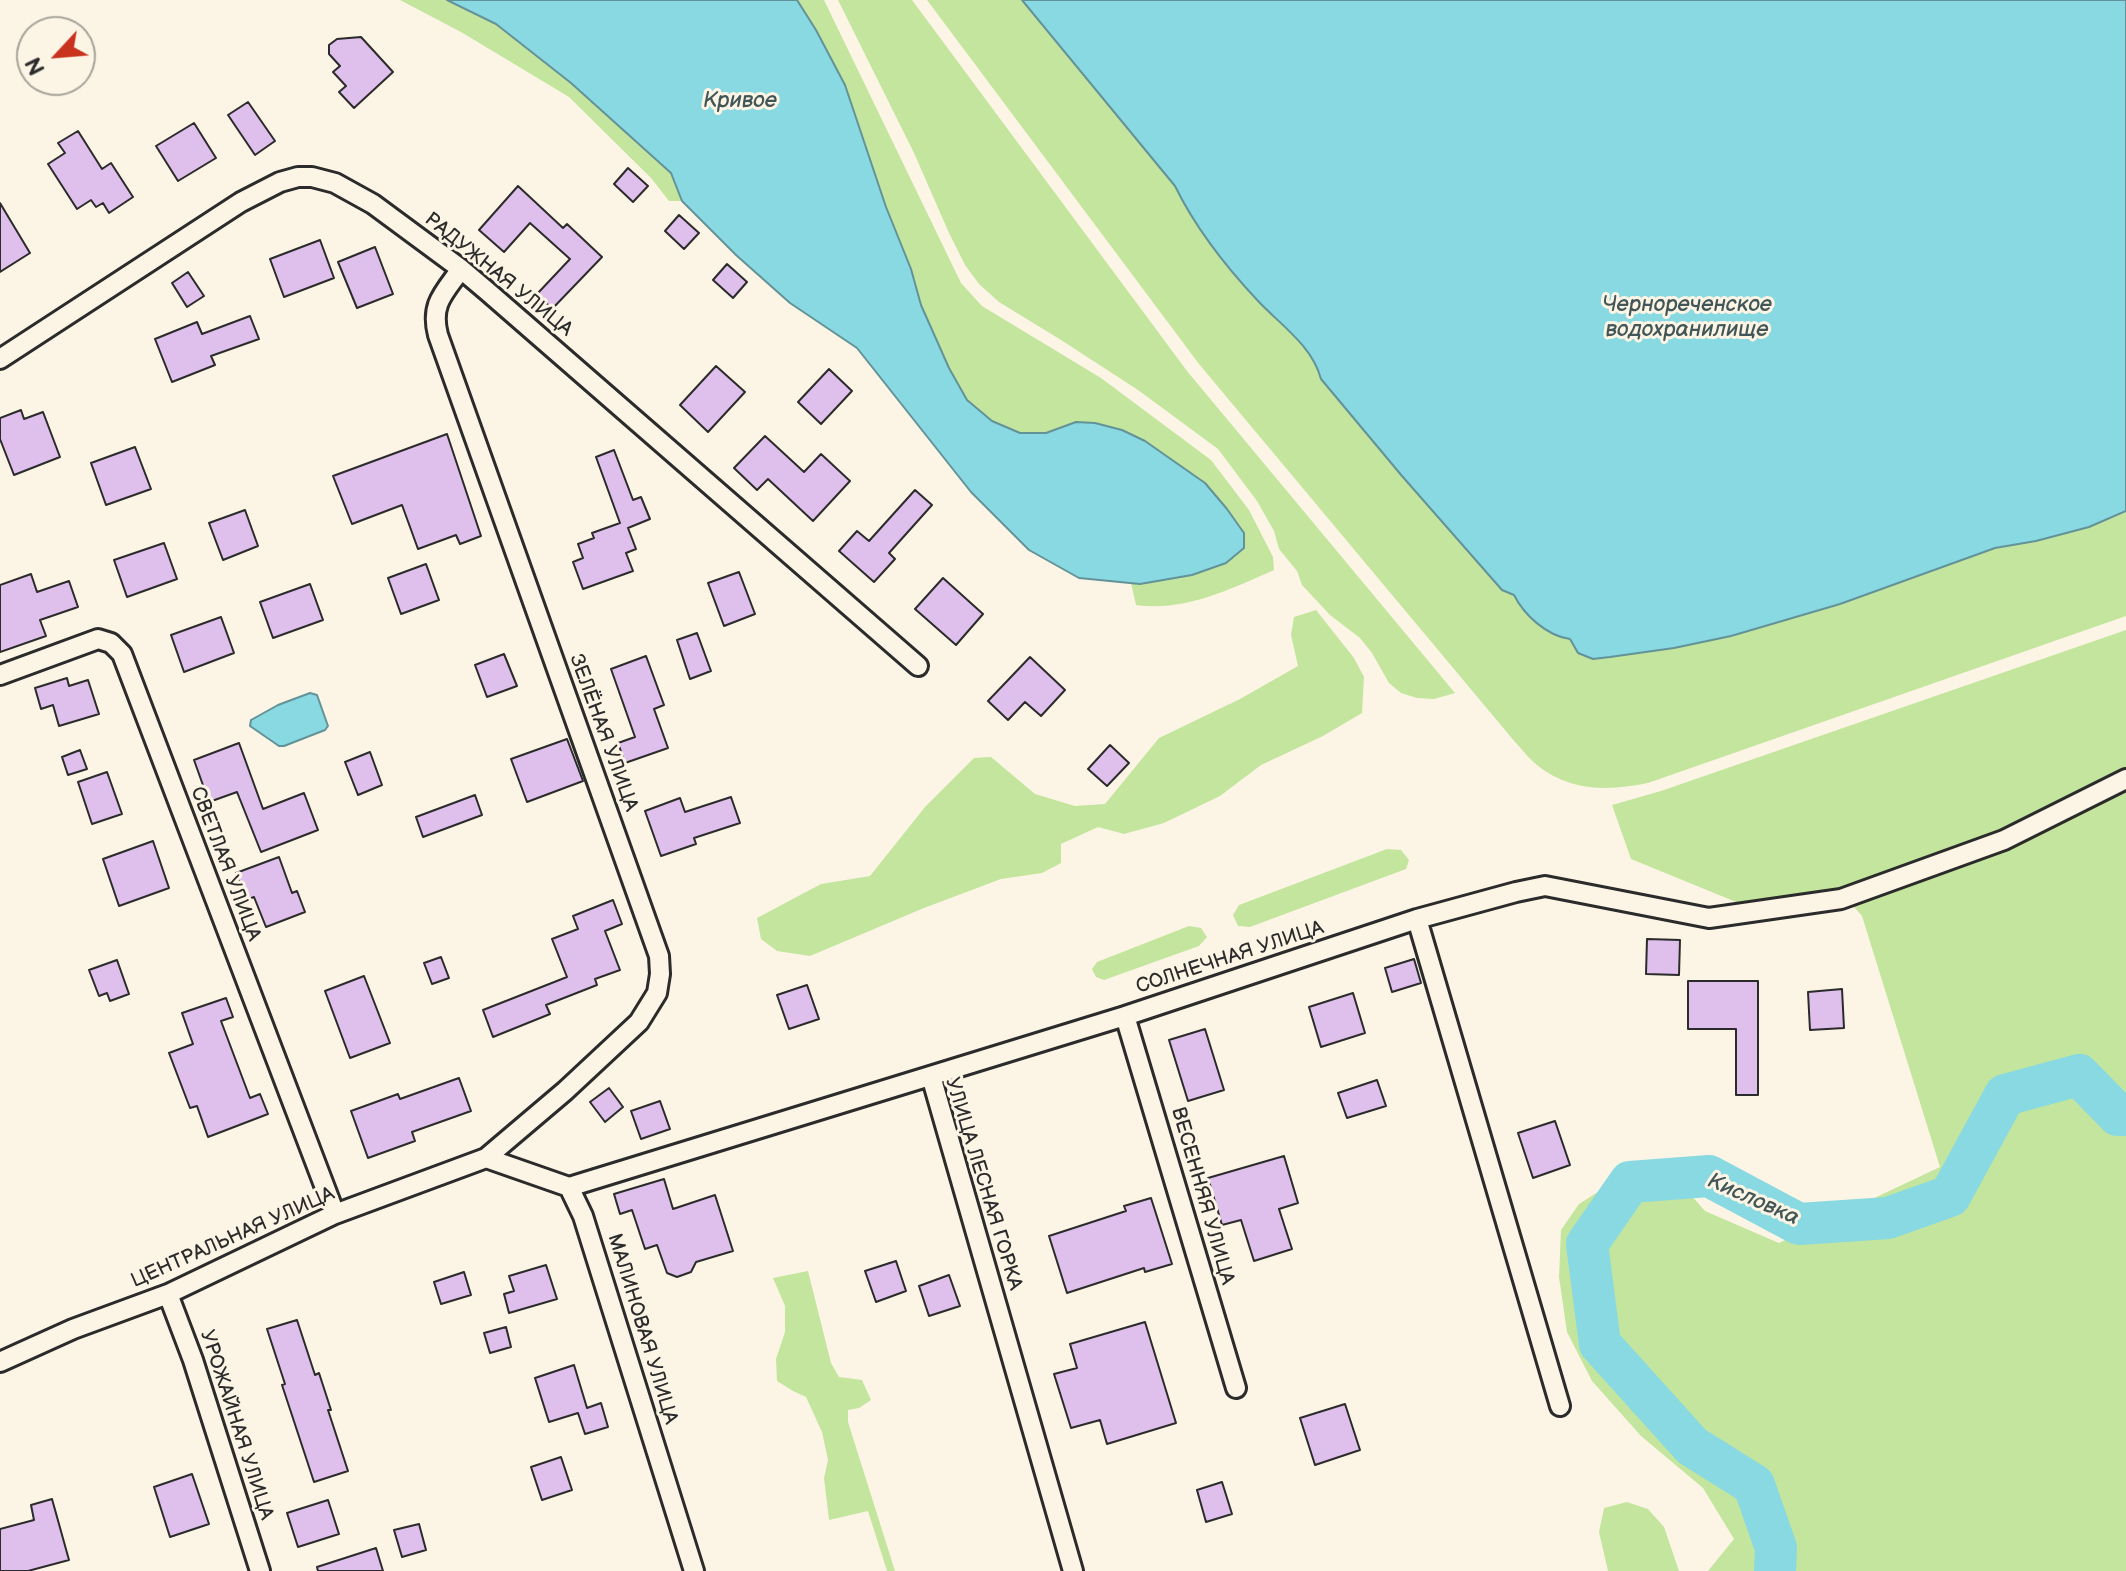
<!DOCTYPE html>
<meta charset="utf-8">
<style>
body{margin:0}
#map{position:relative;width:2126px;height:1571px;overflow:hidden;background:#fcf5e5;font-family:"Balsamiq Sans",sans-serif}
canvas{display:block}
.north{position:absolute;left:16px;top:16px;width:80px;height:80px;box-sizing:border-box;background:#fcf5e5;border:2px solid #a8a49b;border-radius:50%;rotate:244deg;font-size:22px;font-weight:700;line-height:32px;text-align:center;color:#2b2b2b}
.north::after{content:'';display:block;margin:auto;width:28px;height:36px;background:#c8321e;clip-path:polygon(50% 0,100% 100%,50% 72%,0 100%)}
</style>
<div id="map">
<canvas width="2126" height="1571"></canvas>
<div class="north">N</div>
</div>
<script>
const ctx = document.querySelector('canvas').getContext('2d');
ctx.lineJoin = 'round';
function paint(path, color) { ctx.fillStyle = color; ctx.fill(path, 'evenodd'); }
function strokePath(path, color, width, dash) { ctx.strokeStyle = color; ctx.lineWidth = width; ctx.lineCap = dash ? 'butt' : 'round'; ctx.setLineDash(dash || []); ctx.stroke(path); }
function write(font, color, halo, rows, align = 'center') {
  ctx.font = font + ' "Balsamiq Sans",sans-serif'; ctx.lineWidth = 6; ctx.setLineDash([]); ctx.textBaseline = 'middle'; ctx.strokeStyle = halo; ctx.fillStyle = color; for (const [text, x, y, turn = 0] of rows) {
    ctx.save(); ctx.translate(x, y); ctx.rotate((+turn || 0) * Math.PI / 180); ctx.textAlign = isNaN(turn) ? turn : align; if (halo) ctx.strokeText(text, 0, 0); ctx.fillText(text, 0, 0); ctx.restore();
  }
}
paint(new Path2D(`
 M400,0H447L496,24L571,83L671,173L682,201H669L651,178L569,97L461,32Z
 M797,0H824L961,283L982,306L1101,378L1211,460L1249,510L1273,557L1274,570C1231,589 1184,612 1136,605L1131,583L1140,584L1192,575L1244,533L1227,509L1205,483L1144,441L1076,422L1046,433H1020L992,421L967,400L949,368L921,305L911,269L886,207L845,85L816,30Z
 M838,0H912L1187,371L1455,693L1434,699L1417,698L1401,693L1389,683L1372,653L1360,638L1330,615L1302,585L1297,571L1279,549L1274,531L1257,501L1218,449L1138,390L1061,340L999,302L979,284L965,265L949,233L914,153Z
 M927,0H1022L1175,186C1196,229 1227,267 1259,302C1282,326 1312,346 1321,379L1435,513L1514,594L1521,608L1570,638L1610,657L1674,648L1731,636L1840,604L1995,548L2036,541L2089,527L2126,511V616L1648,783C1609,791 1570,792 1537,765C1529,759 1522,749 1515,742L1199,364Z
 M1316,610L1354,658L1364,677L1362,713L1323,736L1261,765L1220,796L1164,823L1124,834L1098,827L1061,844V863L1042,873L1001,879L924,908L810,956L777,951L761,939L757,918L821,884L870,876L925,807L974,758L991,757L1035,794L1075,806L1105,804L1159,738L1240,699L1298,666L1291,635L1294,617Z
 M2126,630V1571H1781L1782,1546L1770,1509L1757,1481L1725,1457L1689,1435L1657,1402L1614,1346L1606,1326L1598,1275L1605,1249V1231L1616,1209L1632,1192L1683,1186L1705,1211L1779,1243L1940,1167L1862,916L1841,892L1741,904L1631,859L1612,805L1661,791Z
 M1387,849L1401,850L1409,860L1406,869L1250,927L1238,926L1233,915L1239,905Z
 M1189,926L1201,928L1207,937L1199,946L1104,980L1096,977L1092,969L1097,962Z
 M1620,1178C1605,1196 1589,1215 1581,1239C1576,1255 1577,1276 1580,1293C1582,1305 1582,1318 1586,1329C1598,1366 1656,1426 1685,1451C1703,1466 1732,1471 1746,1490C1759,1507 1772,1551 1770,1571H1708L1734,1539L1703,1488L1641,1436L1592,1381L1567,1332L1559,1277L1561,1230L1579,1204Z
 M808,1271L831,1363L839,1377L862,1380L871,1400L859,1408L848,1410V1422L895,1571H887L868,1511L829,1520L824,1478L828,1460L822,1432L806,1397L793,1391L777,1381L776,1359L785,1332V1306L773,1278Z
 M1627,1502L1648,1509L1664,1527L1679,1571H1608L1599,1532L1604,1508Z`), '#c4e59e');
const water = new Path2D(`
 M447,0H797L816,30L845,85L886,207L911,269L921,305L949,368L967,400L992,421L1020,433H1046L1076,422L1095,423L1122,430L1145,441L1205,483L1227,509L1244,533V548L1226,563L1192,575L1140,584L1079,578L1029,550L971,492L857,348L790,303L736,255L682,201L671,173L571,83L496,24Z
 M1022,0H2126V511L2089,527L2036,541L1995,548L1840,604L1731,636L1674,648L1610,657L1593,659L1578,653L1570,639C1547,636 1524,615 1514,595L1502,590L1402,476L1321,379C1312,346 1282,326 1259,302C1226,267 1196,229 1175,186Z
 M310,693L317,695L328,726L325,730L284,746H279L250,726L251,720L278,705Z`);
paint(water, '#88d9e1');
strokePath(water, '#639398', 2);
strokePath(new Path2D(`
 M1775,1571L1776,1548L1754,1485L1692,1446L1600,1344L1587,1244L1630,1182L1709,1176L1799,1224L1888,1218L1950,1196L2005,1095L2079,1075L2118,1115H2126`), '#88d9e1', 42);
const building = new Path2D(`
 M361,37L393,72L354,108L339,92L346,86L333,72L340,66L329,54V45L337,39Z
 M248,102L275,141L255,155L228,115Z
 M194,123L216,158L178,181L156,146Z
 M78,131L102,169L111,163L133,197L109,213L103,203L96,207L91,200L77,209L48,164L65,153L58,143Z
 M628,168L648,186L633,202L614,184Z
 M518,186L563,228L567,224L602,257L552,309L537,294L570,259L530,223L504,252L479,230Z
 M0,203L30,253L0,272Z
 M679,215L699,233L684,249L665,231Z
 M320,240L334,278L284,297L270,259Z
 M375,247L393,294L357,308L338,262Z
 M727,264L747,282L733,298L713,280Z
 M188,272L204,296L187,307L172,283Z
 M250,316L259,339L211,356L215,365L172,382L155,339L197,322L202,334Z
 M716,366L745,392L708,432L680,405Z
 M829,369L852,391L821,424L798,402Z
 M21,410L24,419L43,412L60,457L14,475L0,439V418Z
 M447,434L481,536L460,544L456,535L418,549L402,505L352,524L333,476Z
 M765,436L804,472L821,454L850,481L813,521L768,479L757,490L734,468Z
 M135,447L151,489L106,505L91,463Z
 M614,450L633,500L641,497L650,519L628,528L636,549L626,553L633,571L583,589L573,562L583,558L578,544L594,538L592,533L620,523L596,457Z
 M915,490L932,505L889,553L895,559L874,582L839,551L857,531L869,541Z
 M245,510L258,546L223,560L209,523Z
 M164,543L177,579L127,597L114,560Z
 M426,564L439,600L401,614L388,578Z
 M739,572L755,614L724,626L708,583Z
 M31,574L37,592L69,581L78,607L40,620L46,636L0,652V585Z
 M943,578L983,614L956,645L915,609Z
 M310,584L323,620L273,638L260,602Z
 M221,617L234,653L184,672L171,635Z
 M697,633L711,671L690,679L677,640Z
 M504,654L517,686L487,697L475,665Z
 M646,656L664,705L654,709L668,748L625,763L618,743L635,737L611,669Z
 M1030,657L1065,690L1041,716L1025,702L1008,720L988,701Z
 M67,678L69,686L88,680L99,714L59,726L53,705L41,709L35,688Z
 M567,739L583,781L527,802L511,759Z
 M239,743L263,809L304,793L318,830L261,852L237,792L209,802L194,760Z
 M1110,745L1129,763L1107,786L1088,769Z
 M80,750L87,769L68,775L62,757Z
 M370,752L382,785L358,795L345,762Z
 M107,772L122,814L92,824L78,782Z
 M475,795L482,815L423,837L416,817Z
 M731,797L740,823L694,838L696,844L661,856L645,811L680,798L685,812Z
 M153,841L169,888L119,906L103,859Z
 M279,857L292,893L297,891L305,912L266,927L254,897L246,900L236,873Z
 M613,900L622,924L605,931L620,970L595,979L597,985L546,1005L550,1014L493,1037L483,1010L567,977L552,939L578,929L573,916Z
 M1647,939L1680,940L1679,975L1646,974Z
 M441,957L449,978L432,984L424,963Z
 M1414,959L1421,983L1392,992L1385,968Z
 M117,960L129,994L110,1001L107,993L99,996L89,970Z
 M364,976L390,1043L350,1058L325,991Z
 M1688,981H1758V1095H1736V1029H1688Z
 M807,985L819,1019L789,1029L777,995Z
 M1842,989L1844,1028L1810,1030L1808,992Z
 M1353,993L1365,1033L1321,1047L1309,1007Z
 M226,998L233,1017L221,1021L250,1098L260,1094L268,1114L208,1137L197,1106L190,1108L169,1053L193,1044L182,1013Z
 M1205,1029L1224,1090L1188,1101L1169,1040Z
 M459,1078L471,1111L412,1132L415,1141L368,1158L351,1111L398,1094L400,1099Z
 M1377,1080L1386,1106L1347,1118L1338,1093Z
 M609,1088L623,1107L605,1122L590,1102Z
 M660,1101L670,1129L641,1139L631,1111Z
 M1555,1121L1570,1165L1533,1178L1518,1133Z
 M1284,1156L1298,1203L1279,1209L1292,1249L1254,1261L1241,1220L1222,1225L1208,1178Z
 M664,1179L673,1209L715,1195L733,1251L696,1262L691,1272L677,1277L667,1273L657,1245L645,1249L632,1210L620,1214L614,1194Z
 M1151,1198L1172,1264L1145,1272L1144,1268L1067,1293L1049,1236L1126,1211L1124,1206Z
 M896,1261L906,1291L876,1302L865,1271Z
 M546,1265L557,1299L509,1313L504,1294L514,1291L509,1276Z
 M464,1272L471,1295L441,1304L434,1282Z
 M949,1275L960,1306L929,1316L919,1286Z
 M297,1320L315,1375L319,1373L331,1410H328L348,1471L314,1482L282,1385L285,1384L267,1329Z
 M1145,1322L1176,1423L1107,1444L1100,1420L1071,1428L1054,1374L1077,1368L1070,1344Z
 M506,1327L511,1347L490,1353L484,1333Z
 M574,1365L587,1408L601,1403L608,1427L585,1434L578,1413L549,1422L535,1378Z
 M1345,1404L1360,1450L1315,1465L1300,1418Z
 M561,1457L572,1490L542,1500L531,1467Z
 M192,1474L209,1524L170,1537L154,1487Z
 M1222,1482L1232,1514L1206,1522L1197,1490Z
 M52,1499L69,1560L28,1571H0V1529L34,1520L31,1505Z
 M328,1500L339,1534L298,1547L287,1513Z
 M419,1524L426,1550L402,1557L394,1530Z
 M376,1548L383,1571H318L317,1567Z`);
paint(building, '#dfc0ed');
strokePath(building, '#2b2b2b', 2);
const minor = new Path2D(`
 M0,359L241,202L280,182L298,177H312L335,183L373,204L461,269L487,291L918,666
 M0,675L98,639L111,643L122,654L335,1214
 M1417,919L1560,1406
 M1125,1016L1236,1388
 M931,1076L1073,1571
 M486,1158L569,1187L583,1216L694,1571
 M569,1187L1125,1016L1417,919L1516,892L1545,886L1709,918L1841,899L2004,840L2126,779
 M168,1294L193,1360L260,1571
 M0,1362L73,1329L168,1294L335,1214L486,1158L565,1091L639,1022L657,993L660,974L659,956L438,335C430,304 444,293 461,269`);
strokePath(minor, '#2b2b2b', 24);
strokePath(minor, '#fcf5e5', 18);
write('20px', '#2b2b2b', '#fcf5e5', [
 ["РАДУЖНАЯ УЛИЦА",498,275,39],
 ["ЗЕЛЁНАЯ УЛИЦА",603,733,70],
 ["СВЕТЛАЯ УЛИЦА",225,864,69],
 ["СОЛНЕЧНАЯ УЛИЦА",1230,958,-18],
 ["УЛИЦА ЛЕСНАЯ ГОРКА",983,1184,73],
 ["ВЕСЕННЯЯ УЛИЦА",1202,1196,74],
 ["ЦЕНТРАЛЬНАЯ УЛИЦА",233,1238,-24],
 ["МАЛИНОВАЯ УЛИЦА",642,1329,73],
 ["УРОЖАЙНАЯ УЛИЦА",236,1425,72]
]);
write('italic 22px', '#425658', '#fcf5e5', [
 ["Кривое",740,101],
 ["Чернореченское",1687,305],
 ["водохранилище",1687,330],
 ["Кисловка",1753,1200,24]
]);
</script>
